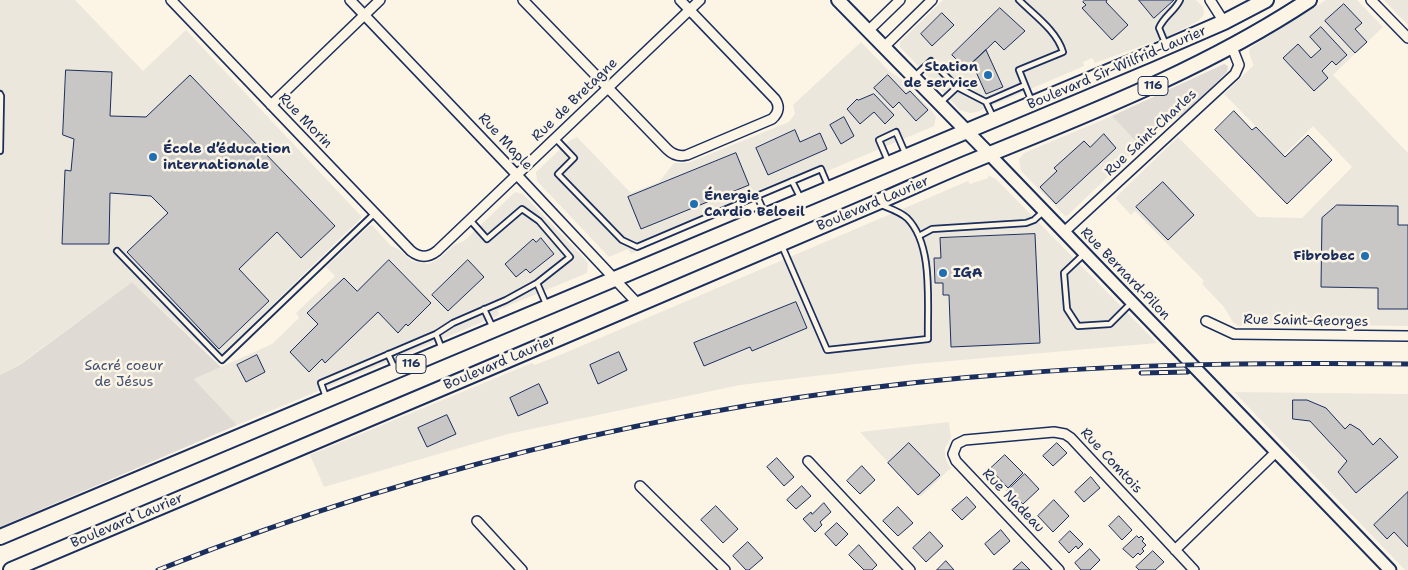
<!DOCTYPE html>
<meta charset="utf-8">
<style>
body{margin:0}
canvas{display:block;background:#fcf5e5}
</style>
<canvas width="1408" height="570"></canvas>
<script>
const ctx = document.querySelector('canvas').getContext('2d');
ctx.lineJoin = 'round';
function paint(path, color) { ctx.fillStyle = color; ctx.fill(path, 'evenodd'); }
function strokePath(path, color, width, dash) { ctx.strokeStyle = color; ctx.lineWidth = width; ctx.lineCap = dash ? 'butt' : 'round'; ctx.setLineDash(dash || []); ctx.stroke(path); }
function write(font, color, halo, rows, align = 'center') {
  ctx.font = font + ' "Shantell Sans",sans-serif'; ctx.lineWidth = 5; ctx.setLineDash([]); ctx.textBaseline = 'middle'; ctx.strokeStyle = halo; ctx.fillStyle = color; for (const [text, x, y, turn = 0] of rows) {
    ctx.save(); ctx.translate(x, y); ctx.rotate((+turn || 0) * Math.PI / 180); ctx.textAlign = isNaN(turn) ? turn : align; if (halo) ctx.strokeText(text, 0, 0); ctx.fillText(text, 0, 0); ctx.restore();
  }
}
paint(new Path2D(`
 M0,0H75L143,71L186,30L362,217L216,360L132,282L20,364L0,375Z
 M943,0H1196L1203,7L1204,12L1203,16L1198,21L1169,36L1095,63L1092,58L1083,62L1084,66L977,112L970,113L960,110L900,47V42Z
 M1326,0H1357L1383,27L1333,75L1408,153V326L1242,324L1241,326H1238L1233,322L1224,307L1202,284L1204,281L1135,211L1131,215L1115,198L1178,137L1258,217L1302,218L1352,167L1313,126L1284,155L1224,94L1253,66V64L1249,53L1250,48Z
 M1384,0H1408V25L1398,15Z
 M861,42L889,71L901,79L932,111L936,117L934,126L631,254L628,249L609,257L537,181L536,172L569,141L577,137L631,193L659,182L674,163H688L789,122L795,114L793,105Z
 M1112,116L1138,144L1141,145L1068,215L1065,216L1021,171L1019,159L1024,153Z
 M988,175L996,179L1157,343L916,364L740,385L508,434L324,487L310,455L532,363L535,365L560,355L968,181L970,184L988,178Z
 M515,192L523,194L584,258L588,263L587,273L498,310L499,315L237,425L194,379L272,344L299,318L296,313L335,276L326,267L369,226L372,225L391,246L398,249L412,261L429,264L440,258L454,245L464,241Z
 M1234,392L1408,394V570H1405Z
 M949,422L951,438L945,448V456L948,464L951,468L920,497L860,432Z`), '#ece7dc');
paint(new Path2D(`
 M1224,64L1228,66L1227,72L1185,113L1167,123L1143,145L1138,144L1112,116Z
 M132,282L221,367L194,379L237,425L0,527V375L21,364Z`), '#dfdbd4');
const building = new Path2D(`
 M1085,0H1107L1106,2L1128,25L1112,40L1082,8L1086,5L1083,2Z
 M1139,0H1174L1154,18Z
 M1344,4L1362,23L1355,29L1367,42L1355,53L1325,21Z
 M1000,8L1025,31L1004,50L995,41L966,69L952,55Z
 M942,13L954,25L932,46L921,34Z
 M1321,27L1347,55L1336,65L1332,61L1322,71L1328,78L1314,91L1283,58L1298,44L1311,58L1321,49L1310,37Z
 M986,50L1003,87L986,94L972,63Z
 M66,70L112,72L110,116L146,117L190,75L335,226L301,258L277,232L239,269L269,301L219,349L127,252L168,213L151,196L110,193L109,244H62L65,170L71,171L74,139L63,135Z
 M888,75L906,94L910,91L928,110L916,121L899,102L893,108L874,88Z
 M874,94L894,115L885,124L874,112L860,124L847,109L857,99L858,100Z
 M1234,111L1252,130L1256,127L1285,157L1308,135L1332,160L1287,204L1215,130Z
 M844,117L854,136L841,144L830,125Z
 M795,130L800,142L820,133L827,149L768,175L756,148Z
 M1104,134L1116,148L1056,204L1040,187L1057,171L1054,168L1084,141L1090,147Z
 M736,153L749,185L641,229L628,197Z
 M1163,182L1194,215L1168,240L1136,207Z
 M1337,205L1398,206V225H1408V309H1378V288L1321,287L1322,218Z
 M1035,234L1040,343L951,347L949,295H943V283H935L934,258H941L940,238Z
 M541,238L554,254L530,273L526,269L516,277L505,264L533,239L536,242Z
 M389,260L431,303L408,326L406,324L398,333L378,312L325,363L322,359L309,372L290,352L318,324L307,313L344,278L357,291Z
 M468,260L484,277L448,311L432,295Z
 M796,302L807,328L752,351L750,347L704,366L694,343Z
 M619,352L627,370L598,384L590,365Z
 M257,355L265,372L246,382L237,365Z
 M539,384L548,403L518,416L510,398Z
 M1293,400H1307L1326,408L1345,429L1350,424L1360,430L1373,445L1380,438L1398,457L1356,493L1338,472L1347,461L1310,421L1293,419Z
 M447,415L456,434L427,447L418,428Z
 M909,443L940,475L918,495L888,463Z
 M1057,443L1067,453L1053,466L1043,456Z
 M1005,455L1023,473L1008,488L990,469Z
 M777,458L794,477L784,486L767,467Z
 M862,466L875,480L860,494L847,481Z
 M1025,474L1039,489L1023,504L1007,491Z
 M1091,477L1100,488L1084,502L1075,492Z
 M802,486L811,496L796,509L787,500Z
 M1408,492V547L1394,532L1387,539L1374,525Z
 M967,497L976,507L962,520L952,510Z
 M1054,500L1069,516L1053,532L1038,516Z
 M824,503L831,512L820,522L822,525L815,532L803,519L811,512L812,514Z
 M716,506L738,529L723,543L701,520Z
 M898,507L913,523L898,536L883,521Z
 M1119,516L1132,530L1122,540L1109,526Z
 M837,523L848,534L836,546L825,534Z
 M1001,530L1010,541L994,555L985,544Z
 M1070,531L1083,544L1078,549L1076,546L1069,553L1059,542Z
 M930,532L943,546L926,562L913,548Z
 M1137,536L1139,538L1141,536L1144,539L1142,541L1146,545L1142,549L1144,551L1140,555L1138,553L1133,558L1123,549Z
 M748,542L763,558L749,570H746L733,556Z
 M859,545L877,565L872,570H864L849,555Z
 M1090,549L1100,560L1090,570H1081L1075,563Z
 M1153,551L1164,562L1155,570H1139L1136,567Z
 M946,561L954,570H937Z
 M1022,562L1030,570H1013Z`);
paint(building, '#c8c7c6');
strokePath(building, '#1b2f5e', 1);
const service = new Path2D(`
 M1166,45L1159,28C1164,16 1175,11 1180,0
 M915,76L931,61L957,87
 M1025,85L1032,102
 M0,94L1,96L0,151
 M986,102L994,119
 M940,103L957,87L986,102L1025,85L1019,70L1063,52C1057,31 1034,15 1019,0
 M555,138L574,158L558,174L622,240L637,247L757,196L765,214
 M888,161L879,140L896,132L906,155
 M792,181L801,199
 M757,196L821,169L829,188
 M470,220L487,239L522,209L539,221L570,257L537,283L547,306
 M919,236L932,229L1026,223L1034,220L1044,211
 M782,246L827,350L928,339C927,303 934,245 907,218C899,211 888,208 879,204
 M117,251L222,360L375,213
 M1084,254L1064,273L1067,309L1078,326L1110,324L1132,302
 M484,309L493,328
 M436,334L442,349
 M388,354L395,369
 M326,397L321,383L436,334L453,323L506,300L537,283`);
const minor = new Path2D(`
 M171,0L411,251C420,258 428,258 437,251L700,0
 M350,0L517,175L638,304
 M523,0L667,149C673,155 679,157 687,155L772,119C779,113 780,106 775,99L680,0
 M1210,0L1224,22
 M1371,0L1408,38
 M868,31L900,0
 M884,47L932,0
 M271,105L380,0
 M1064,232L1235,74L1239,65L1232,47
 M1206,321L1234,334L1408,336
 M808,461L910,570
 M640,486L725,570
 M477,521L522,570
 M1175,550L1276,452
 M1059,570L956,461L953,454L957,444L965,440L1054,432L1065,434L1071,438L1194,570`);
const tertiary = new Path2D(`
 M989,154L1390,570`);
const secondary = new Path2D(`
 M838,0L989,154`);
const primary = new Path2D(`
 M0,537L1148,55L1224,22L1266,0
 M11,570C298,448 585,329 871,205C906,190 940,174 975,160C1090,113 1205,69 1309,0`);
strokePath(service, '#1b2f5e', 8);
strokePath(minor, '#1b2f5e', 12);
strokePath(tertiary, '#1b2f5e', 15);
strokePath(secondary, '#1b2f5e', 16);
strokePath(primary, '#1b2f5e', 18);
strokePath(service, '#fcf5e5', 4.5);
strokePath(minor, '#fcf5e5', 9);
strokePath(tertiary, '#fcf5e5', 11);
strokePath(secondary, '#fcf5e5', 12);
strokePath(primary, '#fcf5e5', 14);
const rail = new Path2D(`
 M1141,373L1188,372
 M158,570C434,460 726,394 1023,373C1152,363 1280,363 1408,364`);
strokePath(rail, '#1b2f5e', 5);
strokePath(rail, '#fcf5e5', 3, [9]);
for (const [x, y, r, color] of [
 [988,75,5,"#1f6fb2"],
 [153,157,5,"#1f6fb2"],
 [694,204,5,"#1f6fb2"],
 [1365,256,5,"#1f6fb2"],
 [943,273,5,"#1f6fb2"]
]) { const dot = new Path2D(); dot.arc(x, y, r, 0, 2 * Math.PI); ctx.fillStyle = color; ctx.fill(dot); strokePath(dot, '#fcf5e5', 2); }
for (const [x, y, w] of [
 [1153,86,30],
 [411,364,30]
]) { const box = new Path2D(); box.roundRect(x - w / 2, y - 9.5, w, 19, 4); ctx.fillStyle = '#fcf5e5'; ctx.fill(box); strokePath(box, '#1b2f5e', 1); }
write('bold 12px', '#1b2f5e', null, [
 ["116",1153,86],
 ["116",411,364]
]);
write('bold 14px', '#1b2f5e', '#fcf5e5', [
 ["Station",978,67,"right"],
 ["de service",978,83,"right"],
 ["École d’éducation",163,149],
 ["internationale",163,165],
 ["Énergie",704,196],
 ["Cardio Beloeil",704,212],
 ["Fibrobec",1355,256,"right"],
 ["IGA",953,273]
], 'left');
write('14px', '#1b2f5e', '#fcf5e5', [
 ["Boulevard Sir-Wilfrid-Laurier",1117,68,-23],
 ["Rue de Bretagne",575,100,-44],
 ["Rue Morin",305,121,46],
 ["Rue Saint-Charles",1151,133,-43],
 ["Rue Maple",505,142,47],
 ["Boulevard Laurier",873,204,-23],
 ["Rue Bernard-Pilon",1125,274,46],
 ["Rue Saint-Georges",1306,321,1],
 ["Boulevard Laurier",500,363,-23],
 ["Rue Comtois",1111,461,47],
 ["Rue Nadeau",1013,501,46],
 ["Boulevard Laurier",127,521,-23]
]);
write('14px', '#425176', '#fcf5e5', [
 ["Sacré coeur",124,366],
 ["de Jésus",124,382]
]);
</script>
